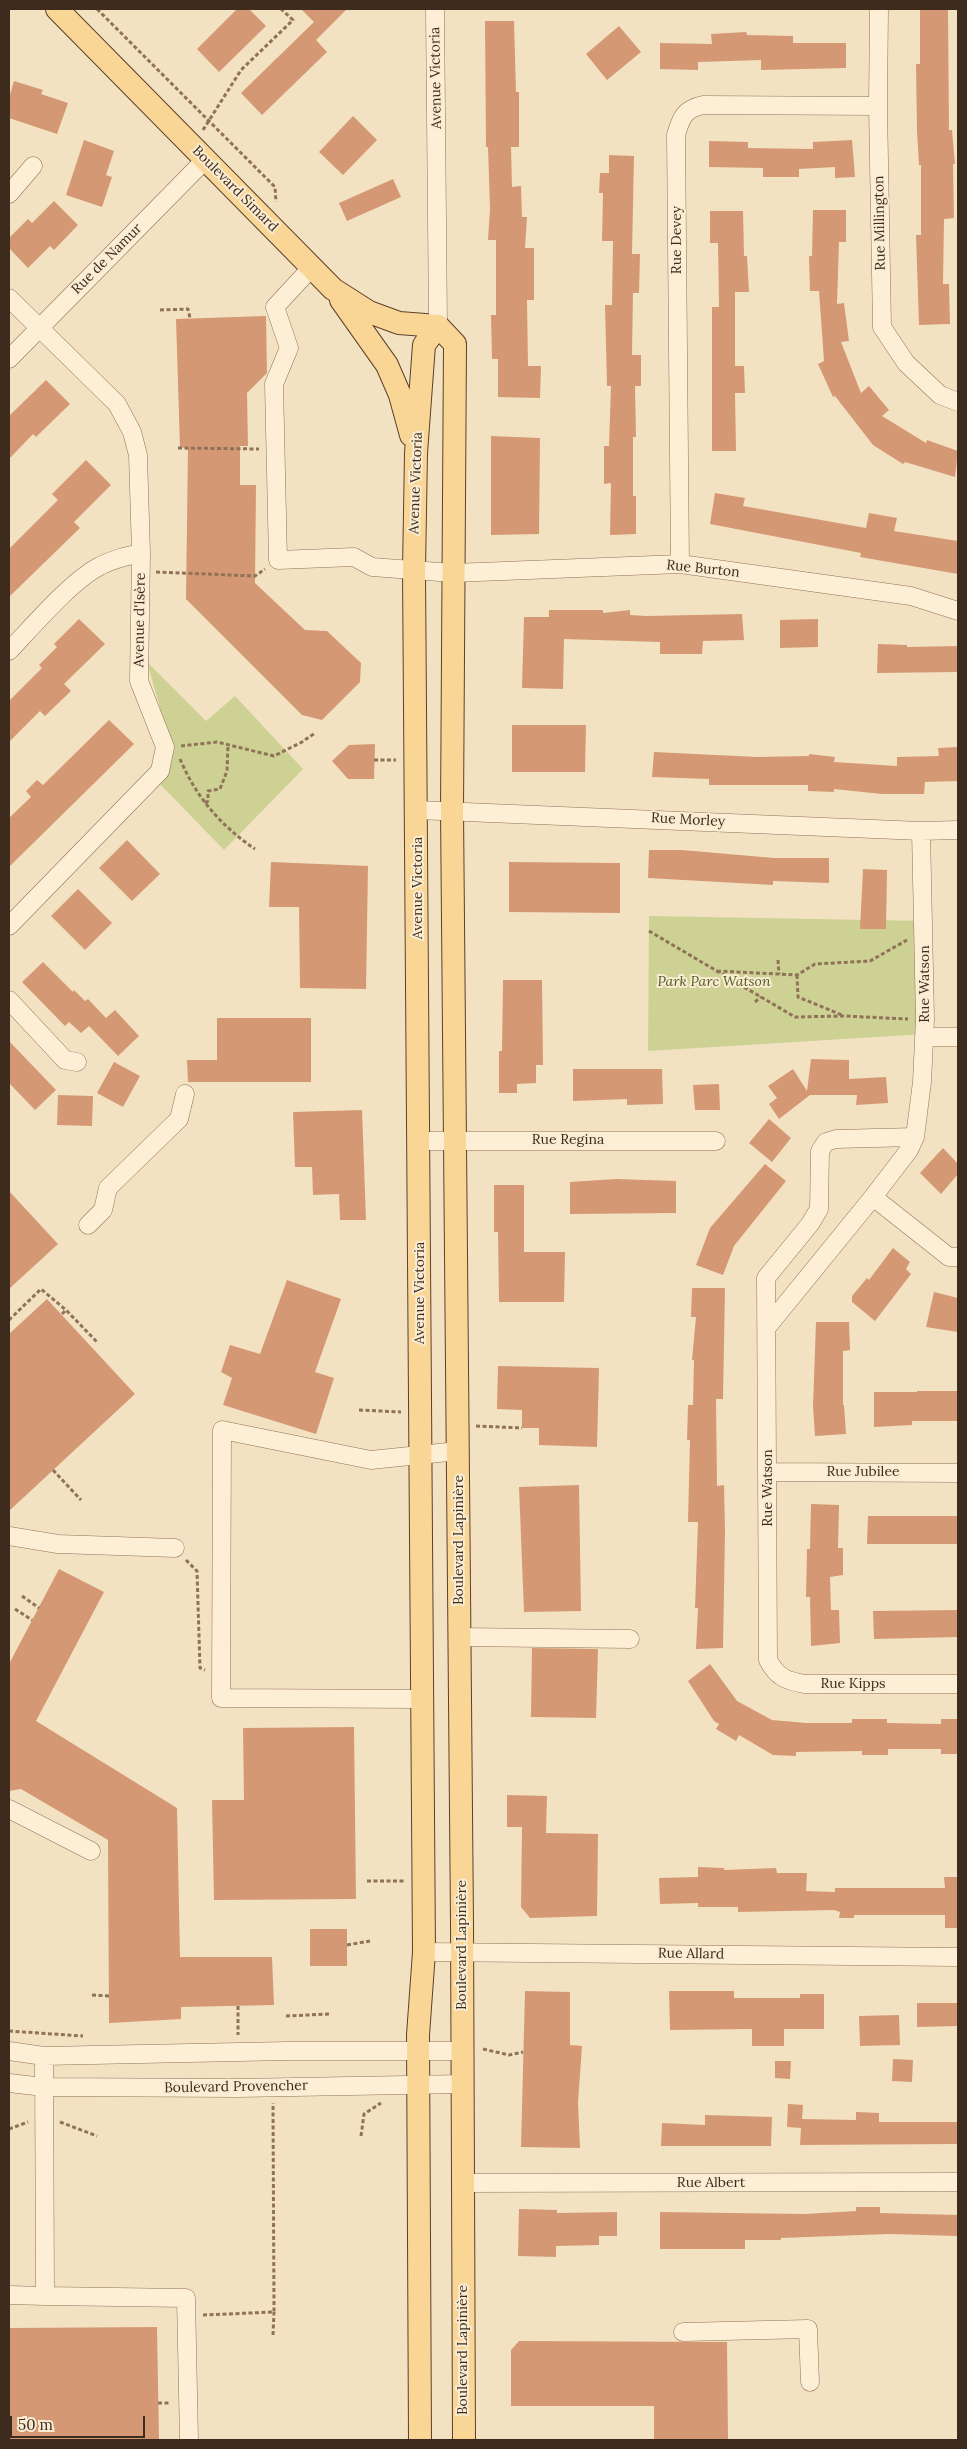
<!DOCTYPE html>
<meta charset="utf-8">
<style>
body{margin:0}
#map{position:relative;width:967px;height:2449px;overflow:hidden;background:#f3e2c2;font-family:Lora,serif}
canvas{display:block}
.frame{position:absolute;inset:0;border:10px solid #3d2b1d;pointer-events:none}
.scale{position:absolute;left:10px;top:2416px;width:135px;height:22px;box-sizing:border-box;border:2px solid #3d2b1d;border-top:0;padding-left:6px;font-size:15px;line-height:18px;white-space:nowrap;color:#3d2b1d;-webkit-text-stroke:4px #f9ecd2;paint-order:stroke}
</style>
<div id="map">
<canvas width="967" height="2449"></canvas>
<div class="frame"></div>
<div class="scale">50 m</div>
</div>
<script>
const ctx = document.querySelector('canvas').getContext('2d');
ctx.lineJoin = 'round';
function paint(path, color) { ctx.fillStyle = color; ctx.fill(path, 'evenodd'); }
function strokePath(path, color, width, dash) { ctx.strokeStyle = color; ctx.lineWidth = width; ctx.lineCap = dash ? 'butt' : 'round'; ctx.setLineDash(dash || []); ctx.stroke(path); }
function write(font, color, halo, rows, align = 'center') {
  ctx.font = font + ' Lora,serif'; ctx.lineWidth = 4; ctx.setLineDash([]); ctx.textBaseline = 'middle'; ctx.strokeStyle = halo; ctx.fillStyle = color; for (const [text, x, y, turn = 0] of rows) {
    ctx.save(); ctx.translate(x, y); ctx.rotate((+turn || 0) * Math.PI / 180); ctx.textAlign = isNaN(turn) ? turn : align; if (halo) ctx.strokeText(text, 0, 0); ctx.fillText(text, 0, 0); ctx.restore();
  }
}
paint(new Path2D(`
 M147,662L206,721L235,696L303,769L224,850L158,782L170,743Z
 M649,916L926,921V1034L648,1051Z`), '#cdd294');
paint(new Path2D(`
 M237,9H249L266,26L219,72L197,49Z
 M301,9H347L316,40L327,52L262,115L241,93L314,22Z
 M920,9H948L949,130H952L955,164H953L954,218L944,219L943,284H949L950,324L919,325L916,235H921V165H919L917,131L916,64H920Z
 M485,21H514L516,92H519V147H511L512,187L521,186L522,217H527L525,248H534V300H527L528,366H541L540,398L498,397V359H492L491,315H496V240H488L490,209L488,147H486Z
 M619,26L641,52L607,80L586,54Z
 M746,32L747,35L793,36V43H846V68L761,70V60L698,62V70L660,69V43L712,44L711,34Z
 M14,81L43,90L41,94L68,103L57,134L9,118V98Z
 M353,116L377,140L343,175L319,152Z
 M84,140L114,151L106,175L112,177L102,207L66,195Z
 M852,140L855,177L835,178V167L799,169V177H763V168L709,167V141L748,142V148L813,149V142Z
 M609,155L634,156L632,254H640L639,293H633L632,355H641V386H635L636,437H633V496H636V534L610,535L611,483L604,484V446H609L611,386H607L605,305H612L613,241H602L603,193H599L600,173H609Z
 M393,179L401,197L347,221L339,203Z
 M54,201L78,225L54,250L50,246L28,268L9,248V238L28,219L32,223Z
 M813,210H846V242H839L837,304L844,303L849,341L841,342L861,393L869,386L889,410L882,416L926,443L927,440L958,451L955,477L905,462L903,464L873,445L835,396L833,397L818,364L824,361L819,291H810L809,256H812Z
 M710,211H743L744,256H747L749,292H735V366H744L745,393H735L736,451H712V307H719L718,243H710Z
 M266,316L267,373L247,393L248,446H240V485H256L255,583L305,630L327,631L361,663L360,682L322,720L302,715L186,599L188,447L180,448L176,319Z
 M46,380L70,404L36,437L33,434L9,459V416Z
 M491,436L540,438L539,534L491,535Z
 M86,460L111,485L74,522L80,528L9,597V549L58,500L52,494Z
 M715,493L745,498L743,506L866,528L869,513L897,518L894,531L958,541V574L860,557L861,553L710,524Z
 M549,610H603V613L630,610V615L647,616L742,614L744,640L703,641L702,654H660V642L564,639L563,689L522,688L524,617H549Z
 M79,619L105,644L64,684L71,691L45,716L40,711L9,742V701L42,668L39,665L57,647L54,644Z
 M818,619V647L780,648V620Z
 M878,644L907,645V647L958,646L957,672L877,673Z
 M109,720L134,744L9,867V818L31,797L26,791L37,780L43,785Z
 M512,725H586L585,772H512Z
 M375,744L374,779H348L332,761L349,745Z
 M958,747V781L925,782L924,794H882L834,789V792L808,791V785H709V779L652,777L654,752L757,757L809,756V754L835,757L834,762L897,766V757L939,756L938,748Z
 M127,840L160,874L132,901L99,868Z
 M649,850H682L774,858H829V883L773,881V885L648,878Z
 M271,862L368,866L366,989L300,988L299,907H269Z
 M509,862L620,863V913L509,912Z
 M863,869L887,870L886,929H860Z
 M78,889L112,923L85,950L51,916Z
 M43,962L73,992L74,990L85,1001L88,999L106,1018L115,1010L139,1036L118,1056L89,1026L81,1033L69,1022L65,1026L22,982Z
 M503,980H542L543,1065H536V1083L517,1084V1093H499V1051H502Z
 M217,1018H311V1082H188L187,1060H217Z
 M9,1041L56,1090L35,1110L9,1083Z
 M811,1059L849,1060V1079L886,1077L888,1103L856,1105L857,1095H810L779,1119L769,1104L777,1098L768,1086L793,1069L807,1091Z
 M114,1062L140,1076L123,1107L97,1093Z
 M573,1069H662L663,1104L627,1105V1099L573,1101Z
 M719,1084L720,1110H695L693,1085Z
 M58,1095L93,1096L92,1126L57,1125Z
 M362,1110L366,1220H340L339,1194L313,1195L312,1167H295L293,1112Z
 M769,1119L791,1138L772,1162L749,1143Z
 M943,1148L958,1164V1174L941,1194L920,1173Z
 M765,1164L786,1181L734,1246L723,1275L696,1265L710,1228Z
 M616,1179L676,1181V1213L570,1214V1182Z
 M494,1185H524V1252H565L564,1302H499L498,1232H494Z
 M9,1191L58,1244L9,1289Z
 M893,1248L910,1262L906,1269L911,1274L875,1321L852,1302V1296L867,1278L869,1280Z
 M287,1280L341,1299L315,1372L334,1378L316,1434L223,1405L232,1378L221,1372L230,1345L260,1354Z
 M692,1288H725L723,1399H716L717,1486L724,1485L725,1531L723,1648L696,1649L698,1608H695L698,1522H688L690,1440H687L688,1405H693L694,1360H692L696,1317H691Z
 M934,1292L958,1298V1332L926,1327Z
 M47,1299L135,1394L9,1511V1334Z
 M816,1322H849L850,1350L843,1351V1405H844L846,1434L815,1436L813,1406Z
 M498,1366L599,1368L597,1447L539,1445V1428H522V1410L497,1409Z
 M917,1391H958V1421H912V1425L874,1427V1392H917Z
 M579,1485L581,1611L524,1612L519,1487Z
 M811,1504L839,1505L838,1548H843V1575L830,1577L831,1610H839L840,1643L811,1646L810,1597H806L807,1549H810Z
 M868,1516H958V1544H867Z
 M59,1569L104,1592L36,1721L177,1808L180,1957H272L274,2005L181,2007V2019L109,2023L108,1840L21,1789L9,1791V1664Z
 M958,1610V1637L874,1639L873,1611Z
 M532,1648L598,1649L596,1718L531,1717Z
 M710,1664L737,1701L772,1720L806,1723H852V1719H887V1723L941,1724V1719H958V1754H941V1749H888V1755H862V1751L796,1752V1756L773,1755L739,1735L736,1741L716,1729L719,1724L714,1721L688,1681Z
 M354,1727L356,1899L214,1900L212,1800H244L243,1728Z
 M507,1795L547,1796L546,1833L598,1834L597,1916L530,1918L521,1907L522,1827H507Z
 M698,1867L724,1868V1870L776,1868L777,1873H807L806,1891L835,1892V1888H945L944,1877H958V1928H945V1915H854V1918H839L840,1912L834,1910L738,1912V1907H698V1903L660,1904L659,1878L698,1877Z
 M310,1929H347V1966H310Z
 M525,1991L570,1992V2045L582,2046L578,2103L580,2148L521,2147Z
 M669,1991H734V1998H800V1994H824V2029H784V2046H752V2029L670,2030Z
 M917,2003H958V2026L917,2027Z
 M899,2015L900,2045L860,2046L859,2016Z
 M893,2059L913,2060L912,2082L892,2081Z
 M775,2061H791L790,2079L775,2078Z
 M788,2104L803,2105L802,2119L856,2120V2112L879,2113V2122H957V2144L800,2145L801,2128L787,2127Z
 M705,2115L772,2117L771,2146H661L662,2123L705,2125Z
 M856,2207H880V2213L958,2215V2236L889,2234L781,2238V2240H745V2249H660V2212L805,2214L856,2211Z
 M519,2209L557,2210V2213L617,2212V2236H599V2245L556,2246V2257L518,2256Z
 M157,2327L159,2440H9V2328Z
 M519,2341L727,2342L728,2440H654V2406H511V2350Z`), '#d59874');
const minor = new Path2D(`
 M435,9L438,326
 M879,9L878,106L882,327L906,363L940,395L958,402
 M9,194L33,166
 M312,267L275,307L289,348L274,384L278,560L354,557L372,567L453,573L680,564L911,596L958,611
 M9,298L117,404L132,432L138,455L141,553L139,681L165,747L160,771L9,926
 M9,359L206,159
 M680,564L676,135C681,118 684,109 703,105L878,106
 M9,651C32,627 72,580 100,566C113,559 127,556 141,553
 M417,810L921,831L958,830
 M9,1000L65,1060L77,1062
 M925,1037H958
 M915,1137L836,1139L826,1142L820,1151L819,1209L810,1224L766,1278L768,1660C777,1677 786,1681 805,1684H958
 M419,1141H716
 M873,1197L949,1257H958
 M88,1225L103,1210L108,1188L179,1119L185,1094
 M768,1326L873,1197L909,1150L915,1137L922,1082L925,1019L921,831
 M768,1472L958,1473
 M9,1536L58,1544L175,1548
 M459,1637L630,1639
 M422,1699L221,1698L222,1430L371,1460L458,1451
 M9,1809L91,1851
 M424,1952L958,1957
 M9,2051L44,2056L287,2051H462
 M9,2083L44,2087L238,2088L463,2084
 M463,2183L958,2182
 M9,2295L45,2296L44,2056
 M45,2296L186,2298L189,2440
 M683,2332L808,2329L810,2382`);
const major = new Path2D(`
 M57,9L333,289L369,312L399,323L438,326
 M341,300L387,365L400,395L411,435
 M438,326L455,344L452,810L462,1921L464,2440
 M420,2440L418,2035L424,1952L414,570L416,453L424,345L438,326`);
strokePath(minor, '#8f7257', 19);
strokePath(major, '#5c402b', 24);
strokePath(new Path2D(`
 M97,9L275,187L276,202
 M203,130L241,70L293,20L281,9
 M160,310L188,309L190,318
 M178,448L259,449
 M156,572L255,576L265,569
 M181,746L217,742L274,756L302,742L315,733
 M180,759C196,797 221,826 255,849
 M374,760H396
 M205,803L208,801V791L220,789L227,771L228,745
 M649,931L795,1017L844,1016L908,1019
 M778,960L779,974
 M717,971L797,975L815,964L870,961L907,940
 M797,975L798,997L842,1015
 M755,1002L761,997
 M62,1314L66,1310
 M9,1320L41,1289L66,1310L97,1342
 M359,1410L401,1412
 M476,1426L522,1428
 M53,1470L81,1500
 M186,1560L197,1571L200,1668L205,1670
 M22,1596L39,1608
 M15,1609L32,1620
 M367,1881H404
 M347,1945L370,1941
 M92,1995L109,1996
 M238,2006V2035
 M286,2016L329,2014
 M9,2031L83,2036
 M483,2049L509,2055L523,2052
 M60,2122L97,2136
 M9,2129L28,2122
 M361,2136L364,2114L381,2103
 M203,2315L274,2312L273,2103
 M273,2335L274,2312
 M158,2403H171`), '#8f7257', 3, [4, 2.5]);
strokePath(minor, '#fcefd6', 18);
strokePath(major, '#f9d696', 22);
write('14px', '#3d2b1d', '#f9ecd2', [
 ["Avenue Victoria",436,78,-91],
 ["Boulevard Simard",235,189,45],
 ["Rue Millington",880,223,-91],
 ["Rue Devey",677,240,-90],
 ["Rue de Namur",107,259,-45],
 ["Avenue Victoria",416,483,-88],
 ["Rue Burton",703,569,6],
 ["Avenue d'Isère",140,620,-89],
 ["Rue Morley",688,820,3],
 ["Avenue Victoria",418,888,-90],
 ["Rue Watson",925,984,-90],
 ["Rue Regina",568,1140],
 ["Avenue Victoria",420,1293,-90],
 ["Rue Jubilee",863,1472],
 ["Rue Watson",768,1488,-90],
 ["Boulevard Lapinière",459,1540,-90],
 ["Rue Kipps",853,1684],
 ["Boulevard Lapinière",462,1945,-90],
 ["Rue Allard",691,1954,1],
 ["Boulevard Provencher",236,2087,-1],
 ["Rue Albert",711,2183],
 ["Boulevard Lapinière",463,2350,-90]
]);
write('italic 14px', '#4f5b21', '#f9ecd2', [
 ["Park Parc Watson",714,982]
]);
</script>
